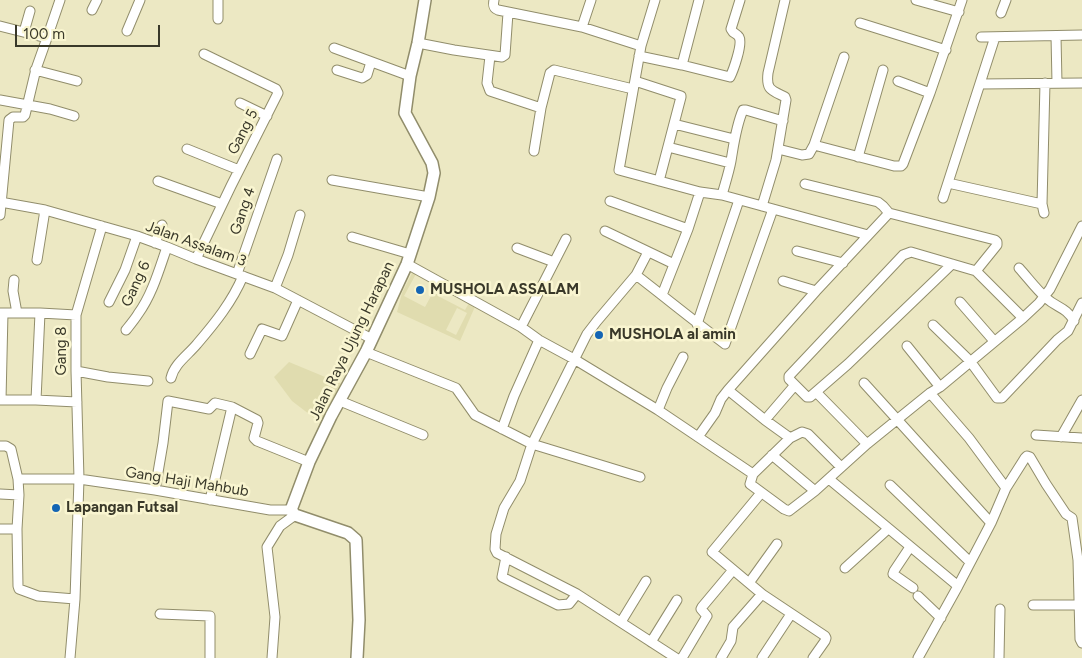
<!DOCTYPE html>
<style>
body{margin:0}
#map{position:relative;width:1082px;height:658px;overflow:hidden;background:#ece8c3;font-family:Figtree,sans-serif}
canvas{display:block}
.scale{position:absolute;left:15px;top:25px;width:145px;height:22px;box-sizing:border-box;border:2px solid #393829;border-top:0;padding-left:6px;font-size:15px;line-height:18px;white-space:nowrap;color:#393829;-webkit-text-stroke:4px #f9f5d0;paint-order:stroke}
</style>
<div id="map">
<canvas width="1082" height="658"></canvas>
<div class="scale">100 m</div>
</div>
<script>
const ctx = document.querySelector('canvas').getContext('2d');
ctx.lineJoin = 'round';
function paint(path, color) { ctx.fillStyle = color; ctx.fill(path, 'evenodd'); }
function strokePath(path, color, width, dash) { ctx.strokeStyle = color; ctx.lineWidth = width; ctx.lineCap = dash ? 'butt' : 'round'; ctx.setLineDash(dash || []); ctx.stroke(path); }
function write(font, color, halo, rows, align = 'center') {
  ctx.font = font + ' Figtree,sans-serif'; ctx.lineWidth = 5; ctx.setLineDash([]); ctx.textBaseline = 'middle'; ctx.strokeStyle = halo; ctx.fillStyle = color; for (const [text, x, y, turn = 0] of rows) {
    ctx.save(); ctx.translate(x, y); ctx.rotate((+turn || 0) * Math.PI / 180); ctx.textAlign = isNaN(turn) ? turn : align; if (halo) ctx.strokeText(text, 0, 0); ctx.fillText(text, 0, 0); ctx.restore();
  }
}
paint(new Path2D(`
 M414,269L477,302L460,341L397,312L402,293ZM416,274L437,285L425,307L404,296ZM442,288L469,303L465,310L438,296ZM457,308L467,313L456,335L446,330Z
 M289,362L342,384L322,424L292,401L274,377Z`), '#e0dcaf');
const minor = new Path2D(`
 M494,0C493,5 493,8 498,10L582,27L641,46L619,170L700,192L722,195L868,235
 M916,0L959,12
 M92,10L97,0
 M1001,13L1006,0
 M218,19V0
 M860,23L946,50
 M0,26L47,38
 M582,27L591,0
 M127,31L140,0
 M24,32L30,11
 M1056,36L1057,83
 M981,37L1082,35
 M418,43L454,50L502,57L505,55L508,13
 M641,46L655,0
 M334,48L410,76
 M490,56L487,83L490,91L541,108L534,151
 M639,56L682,65L730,77C733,71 743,44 739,37C738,35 734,33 733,32L731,29L740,0
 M682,65L699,0
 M35,70L77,81
 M337,70L362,78L367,75L371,62
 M635,81L681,96V97L659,181
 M898,81L930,93
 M980,84L1082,83
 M0,100L50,109L74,116
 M240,103L267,116
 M541,108L550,73L554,70L633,89
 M674,124L734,139
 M814,145L894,166H901L903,164L930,93L962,0
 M668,147L730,163
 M187,149L239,170
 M778,149L802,155L809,154L814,145L844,57
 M858,157L883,70
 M332,180L429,197
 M158,181L222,204
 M948,183L1042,204
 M805,184L878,202L883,206L889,213L995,240L997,242V245L976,271
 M722,195C725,184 729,172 731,161C734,143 736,126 743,110H746L783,121
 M943,198L995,37
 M610,201L688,229
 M0,202L45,210L137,236L167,247L196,259L275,288L372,339
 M762,206L776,160L786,100L785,97C771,90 766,90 768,73L785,0
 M1044,213L1042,204L1045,83
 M0,215L9,120L13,117H23L25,115L36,69L47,38L60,0
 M605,231L674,264
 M352,237L410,254
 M155,243L162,225
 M517,248L554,262
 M797,251L843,263
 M648,252L636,275L597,321L587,334L532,444L520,481L504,508L496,534L495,549L497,553L577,594L676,658
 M196,259L231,186L278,93L276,89L204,54
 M37,260L45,210
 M407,264L521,327L539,340L574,359L658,410L753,474
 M952,264L848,364L810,397H807L789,379V376L903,255L911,252L976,271L1023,318
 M1019,268C1028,278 1036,289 1046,298C1057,308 1066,307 1074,321
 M237,274L277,159
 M636,275C666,298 695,322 725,344L773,209
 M14,280L13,291L17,313
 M783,281L816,291
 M275,288L288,255L300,215
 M662,295L688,229L700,192
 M109,302L125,270L137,236
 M960,302L994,341
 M0,313H40L76,315
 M697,324L739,200
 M933,325L970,361L997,398H1002L1057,340L1068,331L1082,303
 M521,327L566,239
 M126,330C130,325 135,319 138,314C152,295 159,270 167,247
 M907,346L940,387
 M366,352L456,388L475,415L532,444L640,477
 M250,354L262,329L282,336L298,300
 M76,371L108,377L148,381
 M171,378C174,364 188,355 197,344C215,323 232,302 243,276
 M864,383L991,523
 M728,390L765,420L790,438
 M816,392L867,444
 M930,393L969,438L1006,488
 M0,400H36L77,402
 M1,400L3,313
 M36,400L40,313
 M340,401L423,435
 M658,410L667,388L683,357
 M765,420L795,385
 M502,429L514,396L539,340
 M1036,435L1082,438
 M698,437L715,413L721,399L728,390L816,291L889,213
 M1061,437L1082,400
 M0,446H6L11,449L18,479H79L155,490L270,510H291
 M772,455L815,491
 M841,467L808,434L802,432L790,438L753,474L750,484L784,509L789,511L815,491L867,444L930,393L940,387L1023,318L1039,303L1050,289L1082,226
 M18,479L19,495L17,529L18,586L19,589L38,596L75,599
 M829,479L958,586
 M890,485L970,562
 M155,490L163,443L168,401L209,409L215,403L232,407L257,420L258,423L254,438L257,441L309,462
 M761,493L712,552L762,594L825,636L826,638L825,641L813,658
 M0,494L19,495
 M210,500L232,407
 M0,529H17
 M910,547L894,571L893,574L913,588
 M506,557L502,577L558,605L569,604L577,594
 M845,568L888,529
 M749,583L777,544
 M918,596L941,618
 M1033,605H1082
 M160,614L210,616V658
 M621,622L646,581
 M651,642L677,600
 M70,658L75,599L79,479L76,371V315L102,226
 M272,658L275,617L267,547L280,526L295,515
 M682,658L707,616L701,609L702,607L733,570
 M721,658L731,641L733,627L762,594
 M762,658L791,614
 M918,658L958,586L991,523L1006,488L1025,458L1027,456L1030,457L1046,484L1066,514L1072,518L1078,560L1080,639L1082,643
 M999,658L1000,609`);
const tertiary = new Path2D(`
 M357,658L359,620L356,540L348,533L295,515L291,510L309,462L331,416L366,352L407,264L429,197L434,173L432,163L405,113L410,76L418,43L425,0`);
strokePath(minor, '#918d6b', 11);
strokePath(tertiary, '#918d6b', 14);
strokePath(minor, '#fff', 9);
strokePath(tertiary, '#fff', 11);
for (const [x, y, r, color] of [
 [420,290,5,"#1465b4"],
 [599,335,5,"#1465b4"],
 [56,508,5,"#1465b4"]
]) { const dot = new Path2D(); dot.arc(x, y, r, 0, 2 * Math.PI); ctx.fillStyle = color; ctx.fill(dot); strokePath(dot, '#f9f5d0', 2); }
write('15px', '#393829', '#f9f5d0', [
 ["Gang 5",243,132,-63],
 ["Gang 4",243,211,-71],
 ["Jalan Assalam 3",196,244,20],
 ["Gang 6",136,284,-65],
 ["Jalan Raya Ujung Harapan",352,341,-64],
 ["Gang 8",62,351,-90],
 ["Gang Haji Mahbub",187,482,9]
]);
write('bold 15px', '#393829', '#f9f5d0', [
 ["MUSHOLA ASSALAM",430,290],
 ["MUSHOLA al amin",609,335],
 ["Lapangan Futsal",66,508]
], 'left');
</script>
